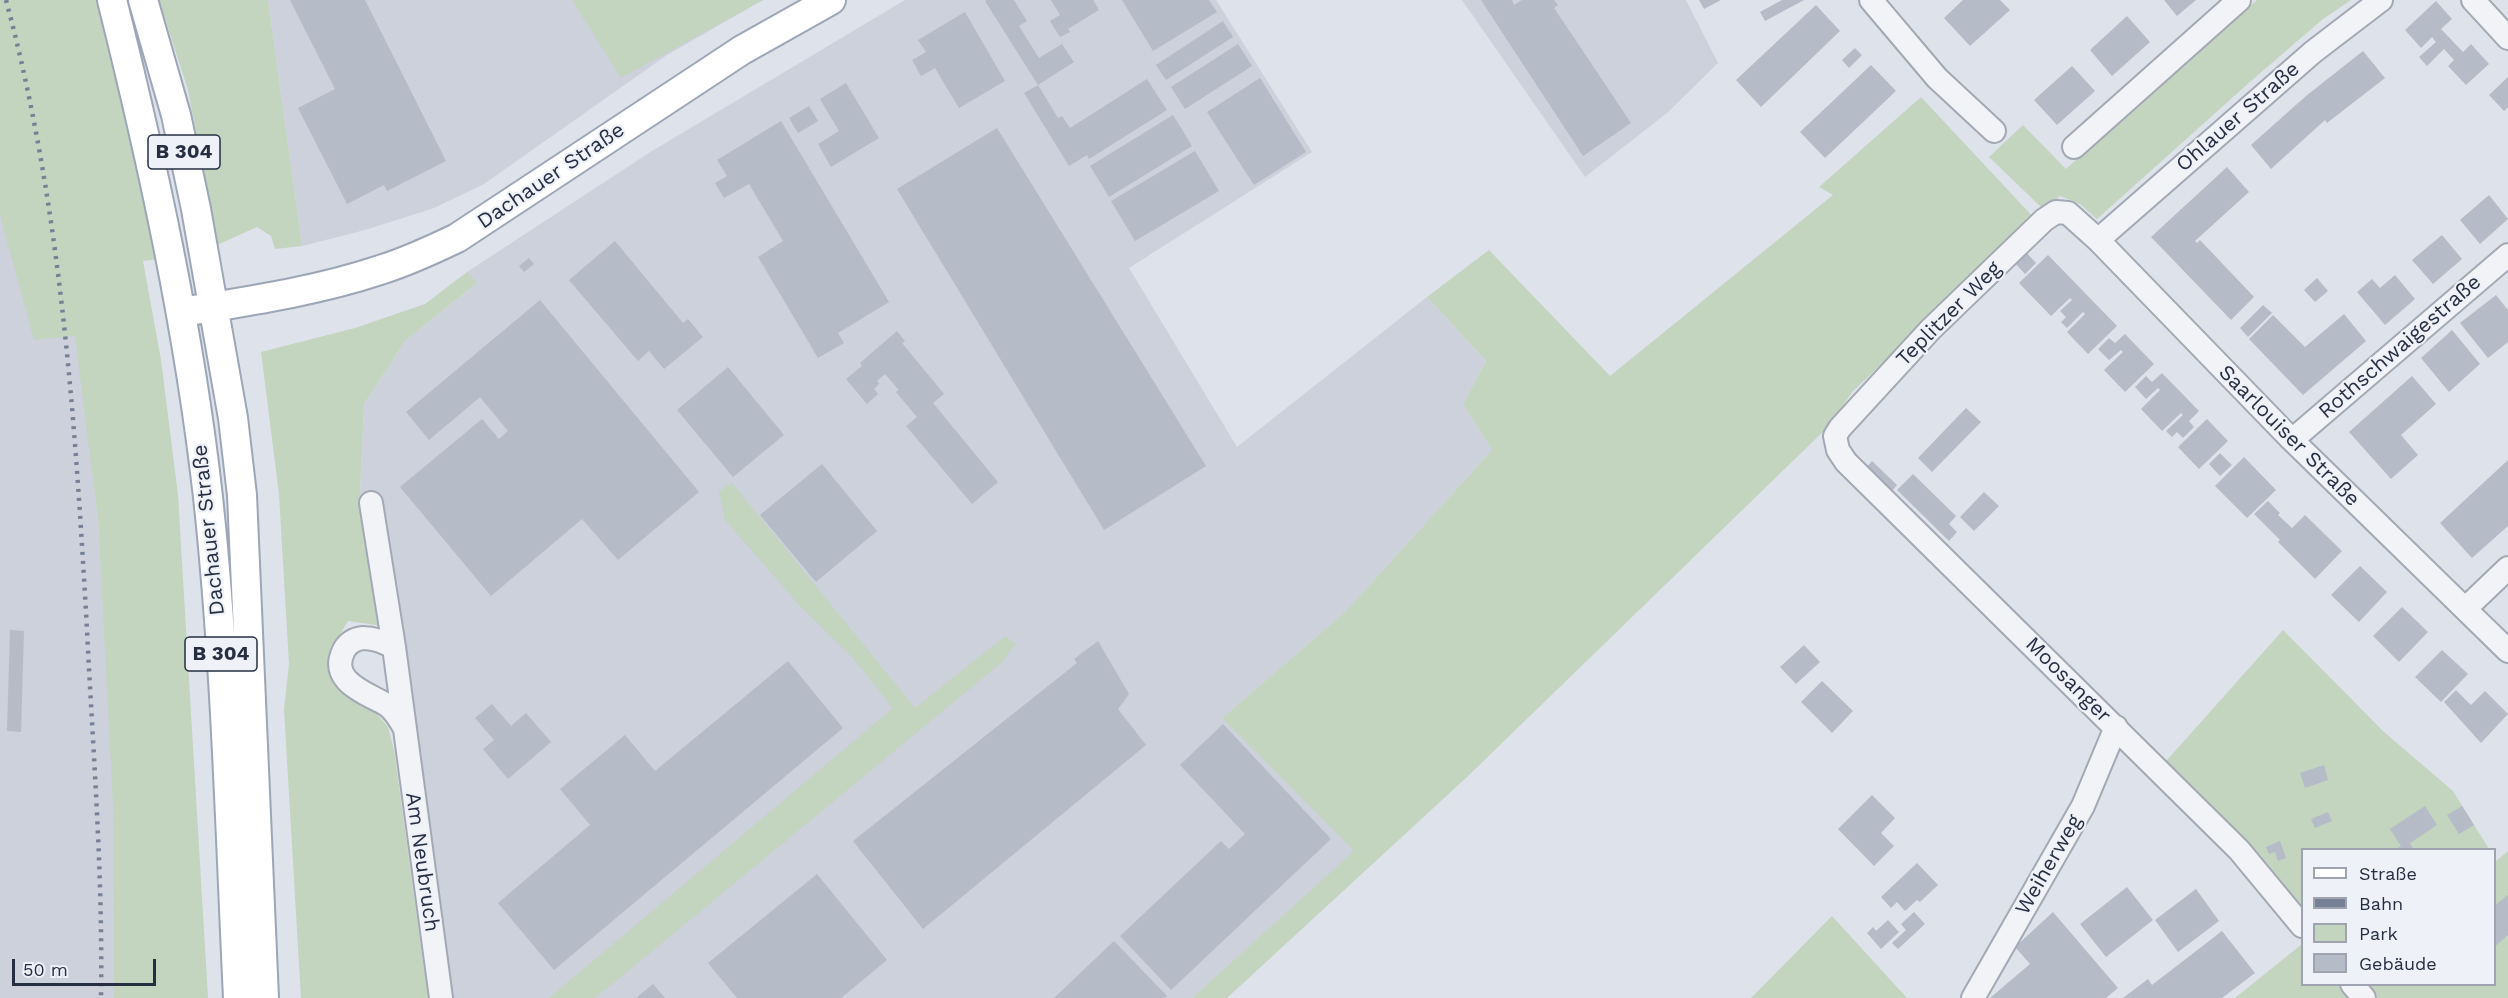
<!DOCTYPE html>
<meta charset="utf-8">
<style>
body{margin:0}
#map{position:relative;width:2508px;height:998px;overflow:hidden;background:#dee2ea;font-family:"Work Sans",sans-serif}
canvas{display:block}
.legend{position:absolute;left:2301px;top:848px;width:195px;height:138px;box-sizing:border-box;background:#eef1f7;border:2px solid #9ea3af;margin:0;padding:8px 10px;list-style:none;font-size:18px;color:#262f42}
.legend li{display:flex;align-items:center;gap:12px;height:30px}
.legend b{width:30px;border:2px solid #9ea3af}
.scale{position:absolute;left:12px;top:959px;width:144px;height:27px;box-sizing:border-box;border:3px solid #262f42;border-top:0;padding-left:8px;font-size:18px;line-height:21px;white-space:nowrap;color:#262f42;-webkit-text-stroke:4px #eef1f7;paint-order:stroke}
</style>
<div id="map">
<canvas width="2508" height="998"></canvas>
<ul class="legend">
<li><b style="height:8px;background:#fff"></b>Straße</li>
<li><b style="height:8px;background:#768195"></b>Bahn</li>
<li><b style="height:16px;background:#c3d4bf"></b>Park</li>
<li><b style="height:16px;background:#b5bbc7"></b>Gebäude</li>
</ul>
<div class="scale">50 m</div>
</div>
<script>
const ctx = document.querySelector('canvas').getContext('2d');
ctx.lineJoin = 'round';
function paint(path, color) { ctx.fillStyle = color; ctx.fill(path, 'evenodd'); }
function strokePath(path, color, width, dash) { ctx.strokeStyle = color; ctx.lineWidth = width; ctx.lineCap = dash ? 'butt' : 'round'; ctx.setLineDash(dash || []); ctx.stroke(path); }
function write(font, color, halo, rows, align = 'center') {
  ctx.font = font + ' "Work Sans",sans-serif'; ctx.lineWidth = 4.5; ctx.setLineDash([]); ctx.textBaseline = 'middle'; ctx.strokeStyle = halo; ctx.fillStyle = color; for (const [text, x, y, turn = 0] of rows) {
    ctx.save(); ctx.translate(x, y); ctx.rotate((+turn || 0) * Math.PI / 180); ctx.textAlign = isNaN(turn) ? turn : align; if (halo) ctx.strokeText(text, 0, 0); ctx.fillText(text, 0, 0); ctx.restore();
  }
}
paint(new Path2D(`
 M268,0H763L667,55L484,184L434,208L365,230L302,246Z
 M905,0H1216L1312,152L1129,268L1237,447L1427,297L1486,361L1463,404L1492,450L1345,612L1222,718L1355,851L1192,998H451L423,776L381,494L360,495L364,404L405,341L476,284L467,272L652,151Z
 M1462,0H1686L1718,63L1667,113L1585,177Z
 M0,106L77,337L98,520L125,998H0Z`), '#ccd1dc');
paint(new Path2D(`
 M0,0H96L159,259L143,261L161,360L178,495L208,998H114L113,804L98,520L75,336L34,340L0,215Z
 M159,0H268L302,246L275,249L271,236L257,227L217,245L188,90Z
 M572,0H763L621,78Z
 M2257,0H2351L2323,19L2251,81L2097,219L2080,204L2060,196L2044,210L1989,157L2023,125L2066,169L2215,35Z
 M1921,97L2035,219L1852,392L1831,424L1467,777L1227,998H1192L1354,851L1222,718L1345,612L1492,450L1463,404L1486,361L1427,297L1489,250L1610,376L1833,195L1819,187Z
 M467,272L477,283L405,341L364,404L360,495L384,632L376,625L348,621L334,645L336,681L376,713L388,727L394,750L428,998H301L284,709L289,664L279,494L261,352L355,328L425,304Z
 M732,483L915,708L1005,636L1016,644L1001,663L610,986L594,998H549L893,708L852,657L800,606L725,520L719,491Z
 M2283,630L2384,732L2453,791L2489,849L2302,850V923L2160,768Z
 M2508,851V998H2235L2302,944V984H2494L2495,859L2496,861Z
 M1832,916L1907,998H1751Z`), '#c3d4bf');
paint(new Path2D(`
 M290,0H365L446,161L387,191L384,185L347,204L298,108L335,89Z
 M987,0H1014L1027,21L1019,26L1039,58L1062,44L1074,62L1038,85L985,1Z
 M1051,0H1093L1099,10L1068,29L1070,32L1060,37L1050,21L1060,15Z
 M1122,0H1209L1217,12L1153,51Z
 M1481,0H1512L1514,5L1522,0H1554L1558,5L1554,8L1631,123L1583,156Z
 M1699,0H1721L1704,9Z
 M1782,0H1804L1765,21L1760,12Z
 M1963,0H2000L2010,10L1970,46L1944,18Z
 M2164,0H2196L2177,16Z
 M2436,1L2452,19L2441,29L2463,52L2471,44L2489,64L2466,85L2448,66L2454,60L2444,49L2427,66L2419,57L2436,42L2432,37L2421,48L2405,30Z
 M1816,5L1840,31L1761,107L1736,80Z
 M965,12L1005,81L959,108L935,68L921,76L912,60L926,52L918,40Z
 M2127,16L2150,42L2112,76L2090,50Z
 M1223,21L1233,37L1166,80L1156,65Z
 M1238,44L1252,66L1185,109L1171,87Z
 M1855,48L1862,55L1849,68L1842,60Z
 M2363,51L2385,78L2327,123L2325,120L2271,169L2251,145L2306,96Z
 M1871,65L1896,91L1825,158L1800,132Z
 M2072,66L2095,91L2057,125L2034,100Z
 M2508,77V107L2504,111L2489,95Z
 M1260,78L1306,152L1254,185L1207,112Z
 M1147,79L1167,110L1089,159L1087,155L1069,166L1024,93L1038,85L1058,118L1062,116L1070,128Z
 M846,83L879,138L831,167L818,144L839,131L820,99Z
 M809,106L818,121L798,133L789,118Z
 M1173,115L1192,146L1109,197L1090,166Z
 M781,121L889,302L838,333L844,343L818,358L758,257L783,241L749,184L724,198L715,183L727,176L717,160Z
 M997,128L1206,466L1104,530L897,189Z
 M1195,151L1219,191L1135,241L1111,201Z
 M2227,167L2249,192L2195,241L2197,243L2200,240L2254,297L2231,320L2151,237Z
 M2489,195L2508,219L2480,244L2460,220Z
 M2442,235L2462,259L2433,284L2412,260Z
 M615,241L683,323L688,319L703,337L664,369L649,351L638,361L569,280Z
 M2025,251L2036,263L2025,274L2014,262Z
 M2048,255L2117,326L2088,354L2067,332L2085,314L2083,312L2067,328L2061,322L2066,317L2060,311L2072,300L2070,298L2051,316L2019,283Z
 M529,258L534,264L524,272L519,266Z
 M2395,275L2415,299L2385,325L2357,292L2372,279L2380,288Z
 M2317,278L2328,291L2315,302L2304,290Z
 M2496,295L2508,310V342L2488,358L2460,323Z
 M540,300L699,492L618,560L582,519L491,596L400,487L482,419L499,439L508,431L480,397L429,440L406,412Z
 M2263,305L2272,313L2248,337L2240,328Z
 M2344,314L2366,341L2303,395L2249,339L2273,315L2305,347Z
 M2452,330L2480,364L2449,392L2421,358Z
 M897,331L905,341L902,343L944,394L933,403L998,482L972,504L906,426L917,417L896,392L899,390L885,374L877,381L879,384L874,389L878,394L867,404L846,379L862,366L860,363Z
 M2125,334L2154,364L2125,392L2104,370L2123,352L2121,350L2109,360L2098,349L2109,338L2115,343Z
 M728,367L784,435L733,477L677,410Z
 M2162,373L2199,411L2189,421L2194,427L2183,438L2177,432L2172,437L2166,431L2183,415L2181,413L2162,431L2141,409L2160,390L2158,388L2146,399L2135,387L2146,376L2152,382Z
 M2412,376L2436,404L2401,435L2418,455L2391,479L2349,432Z
 M1966,408L1981,422L1932,472L1918,458Z
 M2207,419L2228,441L2199,469L2178,447Z
 M2220,453L2232,465L2220,476L2209,464Z
 M2244,457L2276,490L2247,518L2215,486Z
 M2508,460V526L2472,558L2440,523Z
 M1872,461L1897,485L1891,492L1866,468Z
 M822,464L877,531L816,582L760,515Z
 M1913,474L1956,516L1949,524L1957,532L1949,541L1897,490Z
 M1984,492L1999,506L1974,531L1960,517Z
 M2268,501L2280,513L2278,515L2292,528L2305,515L2342,551L2315,579L2278,542L2280,540L2254,514Z
 M2360,566L2387,592L2359,622L2331,595Z
 M2402,607L2428,632L2399,662L2373,636Z
 M10,630L24,631L21,732L7,731Z
 M1098,641L1129,694L1118,709L1146,745L923,929L853,841L1077,663L1074,659Z
 M1804,645L1820,662L1796,684L1780,667Z
 M2442,650L2468,674L2441,702L2415,677Z
 M788,661L843,728L554,970L498,903L590,825L560,789L625,735L655,771Z
 M1822,681L1853,711L1832,733L1801,702Z
 M2456,690L2471,705L2485,691L2508,714L2481,743L2444,702Z
 M492,704L511,726L526,713L551,742L508,779L483,749L494,740L475,718Z
 M1223,724L1331,839L1171,990L1120,936L1221,841L1229,849L1245,834L1180,765Z
 M2324,765L2328,780L2305,788L2300,773Z
 M1872,795L1895,818L1881,833L1894,846L1874,866L1838,829Z
 M2425,806L2437,825L2410,843L2413,849H2396L2401,846L2390,829Z
 M2462,806L2474,825L2459,834L2447,815Z
 M2328,812L2332,821L2315,828L2311,819Z
 M2280,841L2286,858L2278,861L2275,852L2269,854L2266,847Z
 M1917,863L1938,885L1920,902L1917,900L1905,911L1897,902L1891,908L1881,897Z
 M817,874L887,960L841,998H737L708,963Z
 M2127,887L2153,920L2106,957L2080,924Z
 M2196,889L2219,921L2178,952L2155,920Z
 M2508,895V935L2494,947V906Z
 M1914,912L1925,924L1898,949L1892,943L1906,930L1901,924Z
 M2053,912L2118,988L2106,998H1990L2030,964L2015,947Z
 M1888,920L1899,932L1881,949L1867,933L1873,927L1876,931Z
 M2222,931L2255,973L2222,998H2123L2148,979L2152,985Z
 M1114,941L1167,996L1164,998H1054Z
 M653,984L665,998H636Z`), '#b5bbc7');
const minor = new Path2D(`
 M1871,0L1937,78L1994,131
 M2473,0L2508,38
 M2074,147L2239,0
 M2098,240L2313,52L2381,0
 M2292,440L2508,255
 M371,503L394,647L441,998
 M2465,609L2508,568
 M394,647C383,642 375,638 363,638C354,639 348,643 344,650C328,682 367,693 387,705C395,711 399,718 404,727
 M2302,926L2239,850L1846,462L1838,450L1835,436L1840,428L1930,330L2044,220L2056,212L2068,213L2098,240L2292,440L2508,651
 M2352,984L2364,998
 M1973,998L2083,806L2116,727`);
const major = new Path2D(`
 M112,0C153,164 189,329 208,497C226,663 230,831 238,998
 M143,0L176,115L196,209L233,418L242,495L264,998
 M194,310C256,300 320,290 380,270C406,262 432,250 457,238L742,50L831,0`);
strokePath(minor, '#a3a9b4', 26);
strokePath(major, '#9ca6b7', 32);
strokePath(minor, '#f2f3f7', 22);
strokePath(major, '#fff', 28);
strokePath(new Path2D(`
 M6,0C61,205 75,418 87,630C93,752 103,875 101,998`), '#768195', 4.5, [3, 6]);
for (const [x, y, w] of [
 [184,152,72],
 [221,654,72]
]) { const box = new Path2D(); box.roundRect(x - w / 2, y - 17, w, 34, 4.5); ctx.fillStyle = '#eef1f7'; ctx.fill(box); strokePath(box, '#262f42', 1.5); }
write('bold 20px', '#262f42', null, [
 ["B 304",184,152],
 ["B 304",221,654]
]);
write('21px', '#262f42', '#eef1f7', [
 ["Ohlauer Straße",2238,117,-41],
 ["Dachauer Straße",551,176,-34],
 ["Teplitzer Weg",1949,314,-45],
 ["Rothschwaigestraße",2400,347,-41],
 ["Saarlouiser Straße",2289,436,45],
 ["Dachauer Straße",209,530,-96],
 ["Moosanger",2068,680,45],
 ["Am Neubruch",422,862,82],
 ["Weiherweg",2049,865,-60]
]);
</script>
